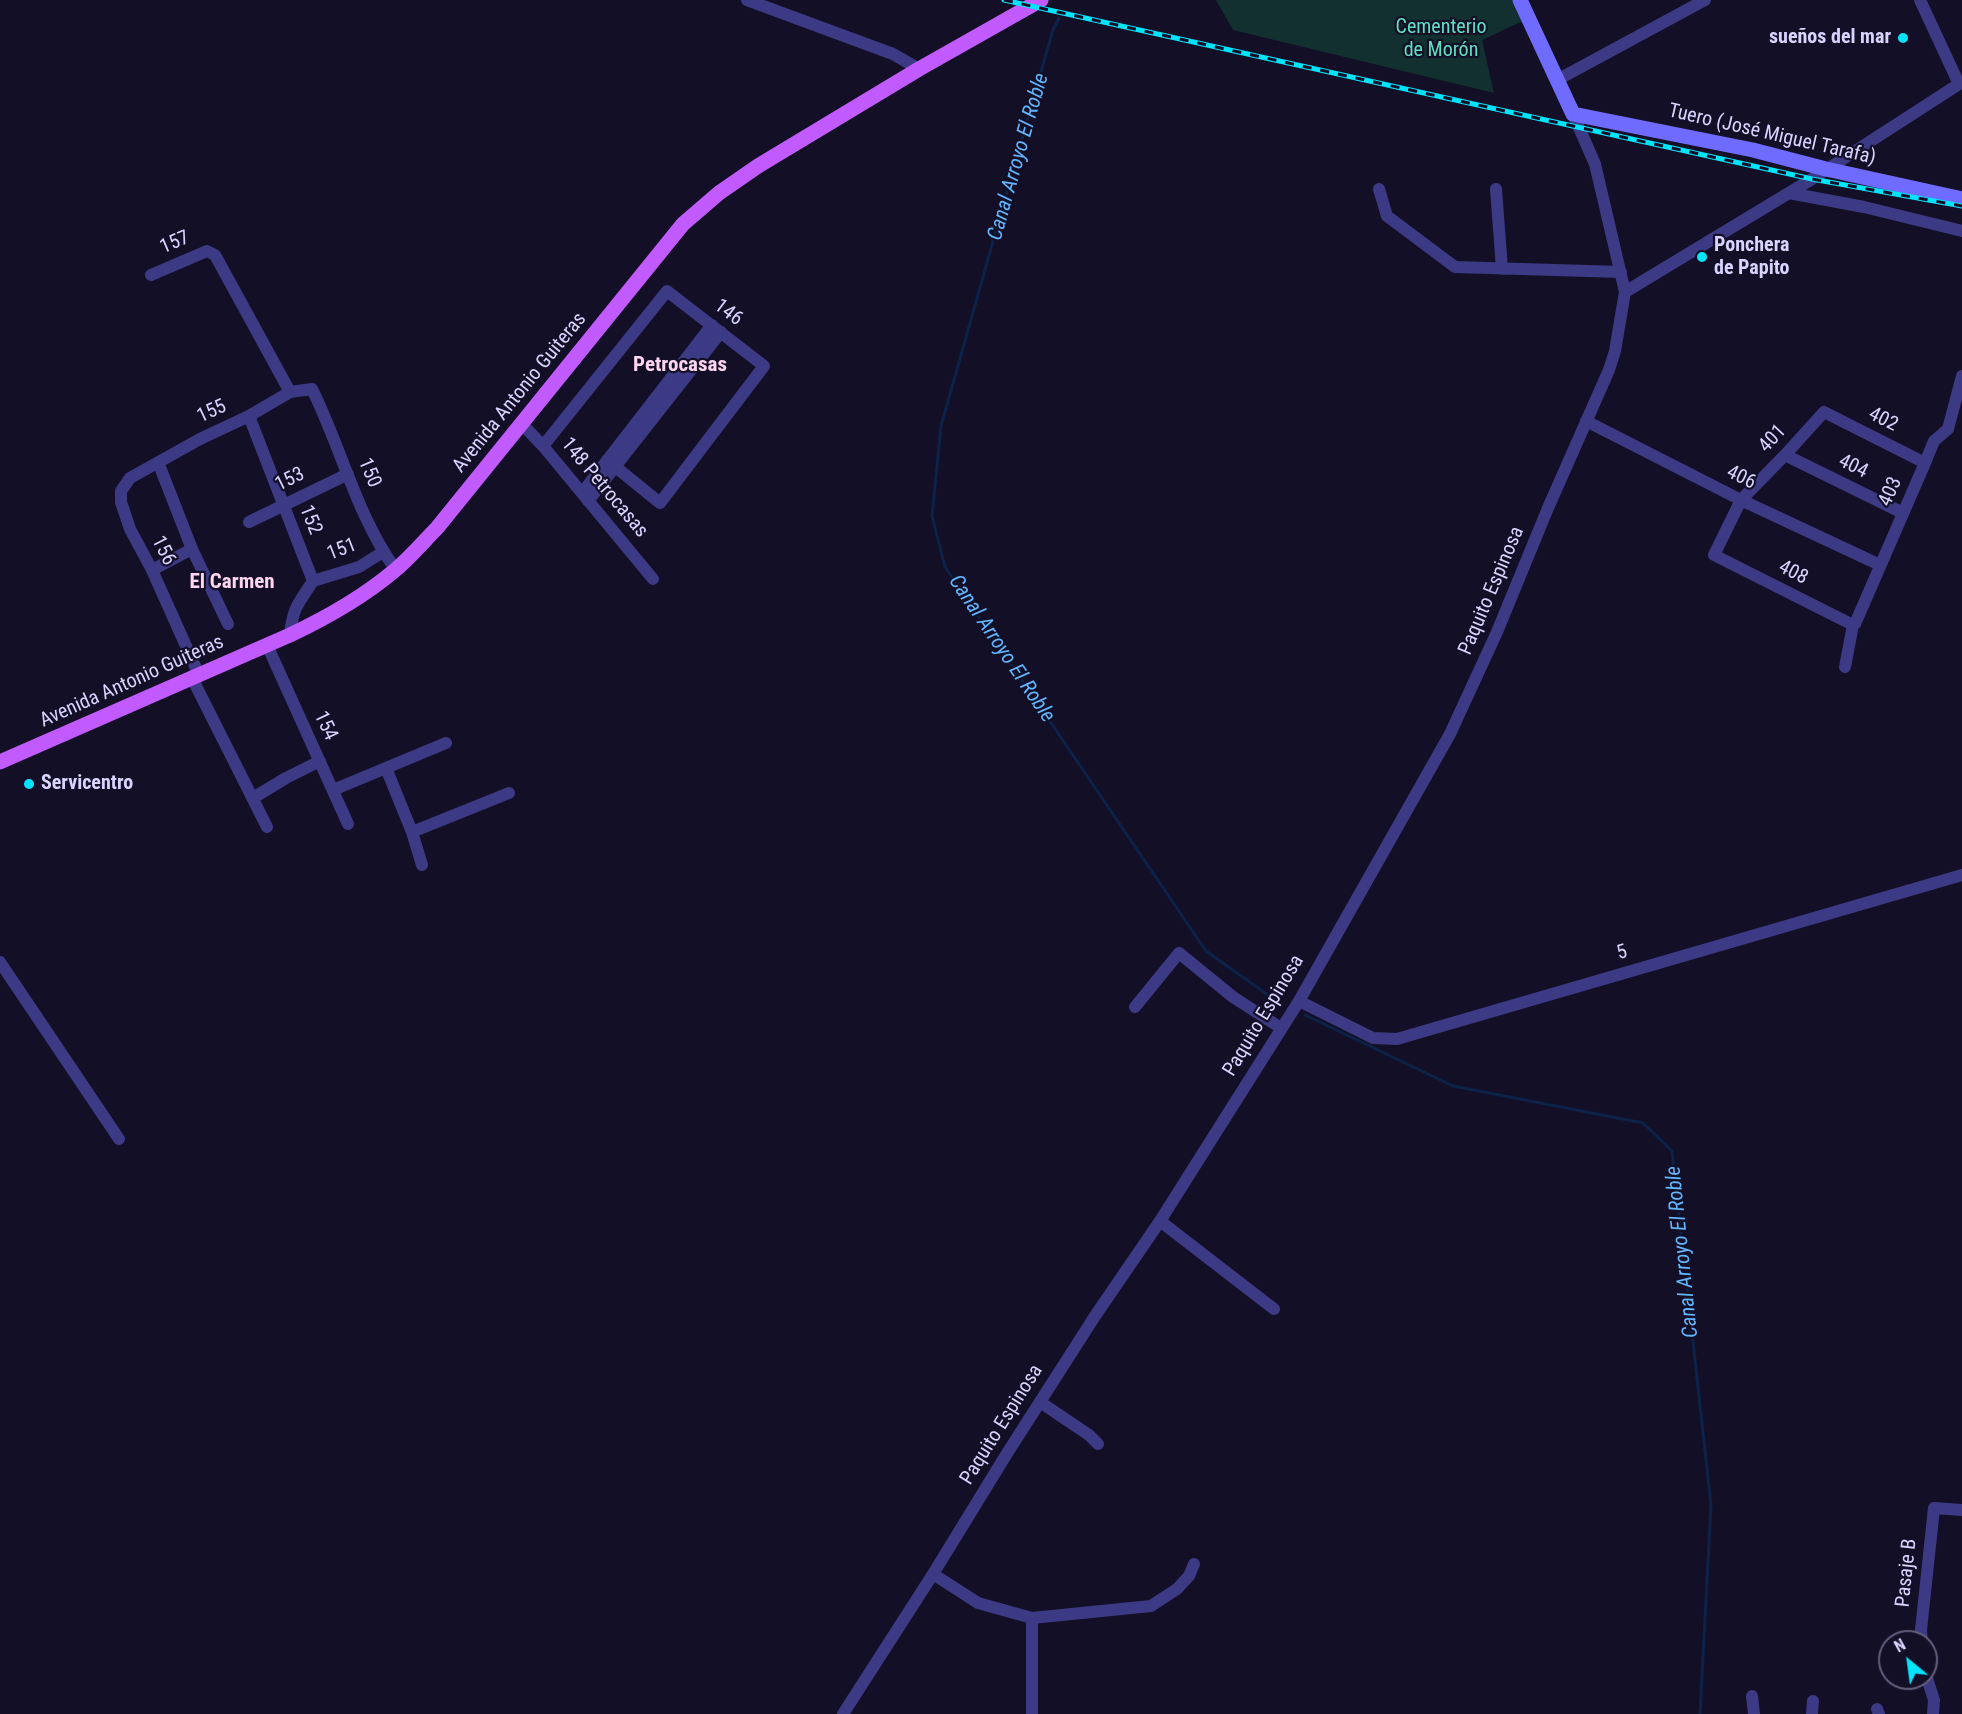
<!DOCTYPE html>
<meta charset="utf-8">
<style>
body{margin:0}
#map{position:relative;width:1962px;height:1714px;overflow:hidden;background:#130f26;font-family:"Roboto Condensed",sans-serif}
canvas{display:block}
.north{position:absolute;left:1878px;top:1630px;width:60px;height:60px;box-sizing:border-box;background:#130f26;border:2px solid #625e7d;border-radius:50%;rotate:331deg;font-size:16px;font-weight:700;line-height:24px;text-align:center;color:#d9d4ff}
.north::after{content:'';display:block;margin:auto;width:21px;height:27px;background:#00e5ff;clip-path:polygon(50% 0,100% 100%,50% 72%,0 100%)}
</style>
<div id="map">
<canvas width="1962" height="1714"></canvas>
<div class="north">N</div>
</div>
<script>
const ctx = document.querySelector('canvas').getContext('2d');
ctx.lineJoin = 'round';
function paint(path, color) { ctx.fillStyle = color; ctx.fill(path, 'evenodd'); }
function strokePath(path, color, width, dash) { ctx.strokeStyle = color; ctx.lineWidth = width; ctx.lineCap = dash ? 'butt' : 'round'; ctx.setLineDash(dash || []); ctx.stroke(path); }
function write(font, color, halo, rows, align = 'center') {
  ctx.font = font + ' "Roboto Condensed",sans-serif'; ctx.lineWidth = 4.5; ctx.setLineDash([]); ctx.textBaseline = 'middle'; ctx.strokeStyle = halo; ctx.fillStyle = color; for (const [text, x, y, turn = 0] of rows) {
    ctx.save(); ctx.translate(x, y); ctx.rotate((+turn || 0) * Math.PI / 180); ctx.textAlign = isNaN(turn) ? turn : align; if (halo) ctx.strokeText(text, 0, 0); ctx.fillText(text, 0, 0); ctx.restore();
  }
}
paint(new Path2D(`
 M1216,0H1516L1525,20L1482,40L1494,93L1233,30Z`), '#12302f');
strokePath(new Path2D(`
 M1059,18L1053,30L1038,82L941,426L932,516L945,567L1206,951L1275,1000
 M1305,1015L1453,1086L1643,1123L1672,1151L1711,1505L1700,1714`), '#0c2248', 3);
strokePath(new Path2D(`
 M747,0L893,54L919,69
 M1920,0L1959,84
 M1557,80L1705,0
 M1379,189L1387,216L1455,267L1621,272
 M1496,189L1502,269
 M1789,193L1864,207L1962,231
 M151,275L207,251L215,255L290,392
 M1625,292L1812,179L1962,82
 M249,416L313,581
 M1586,421L1741,500L1880,565
 M522,424L543,446L653,579
 M543,446L667,291L764,366L660,503L607,460
 M1785,455L1903,513
 M158,462L192,549L228,624
 M1925,463L1824,412L1785,455L1741,500L1714,555L1853,625L1855,624L1925,463L1934,441L1948,429L1962,376
 M582,493L712,325
 M588,501L721,332
 M249,522L348,474
 M152,570L192,549
 M313,581L359,567L383,552
 M290,635C293,607 298,604 313,581
 M267,645L348,824
 M1845,667L1853,625
 M199,675L152,570L130,529L121,502V491L130,478L200,439L249,416L290,392L312,389C341,447 357,517 396,570
 M192,678L267,827
 M386,768L412,832L422,865
 M333,790L446,743
 M253,798L286,778L320,761
 M412,832L509,793
 M0,962L119,1139
 M1299,1001L1373,1038L1397,1039L1962,875
 M1135,1007L1179,953L1233,997L1281,1028
 M1160,1221L1274,1309
 M1040,1402L1089,1435L1098,1444
 M933,1574L978,1603L1032,1618L1151,1606L1177,1589L1189,1576L1194,1564
 M1922,1642L1921,1630L1934,1508L1962,1510
 M1926,1675L1934,1700L1933,1714
 M1752,1696L1754,1714
 M1877,1709L1879,1714
 M843,1714L933,1574L1006,1455L1095,1316L1160,1221L1299,1001L1450,734L1497,632L1548,508L1609,370L1615,351L1625,292L1595,164L1573,114
 M1032,1714V1618
 M1812,1714L1813,1701`), '#3d3a85', 12);
strokePath(new Path2D(`
 M1520,0L1573,114L1753,150L1826,169L1962,199`), '#6f6bff', 15);
strokePath(new Path2D(`
 M0,762L290,635C326,618 363,597 394,571C410,558 423,542 437,528L683,224L719,193L758,166L919,69L1041,0`), '#c25bff', 15);
const rail = new Path2D(`
 M1004,0L1812,179L1962,206`);
strokePath(rail, '#00e5ff', 5);
strokePath(rail, '#130f26', 3, [9]);
for (const [x, y, r, color] of [
 [1903,38,6,"#00e5ff"],
 [1702,257,6,"#00e5ff"],
 [29,784,6,"#00e5ff"]
]) { const dot = new Path2D(); dot.arc(x, y, r, 0, 2 * Math.PI); ctx.fillStyle = color; ctx.fill(dot); strokePath(dot, '#130f26', 2); }
write('20px', '#5fe0c0', '#130f26', [
 ["Cementerio",1441,28],
 ["de Morón",1441,51]
]);
write('bold 20px', '#d9d4ff', '#130f26', [
 ["sueños del mar",1891,38,"right"],
 ["Ponchera",1714,246],
 ["de Papito",1714,269],
 ["Servicentro",41,784]
], 'left');
write('20px', '#d9d4ff', '#130f26', [
 ["Tuero (José Miguel Tarafa)",1772,135,13],
 ["157",175,243,-23],
 ["146",728,313,37],
 ["Avenida Antonio Guiteras",520,393,-51],
 ["155",212,412,-25],
 ["402",1883,420,27],
 ["401",1773,439,-47],
 ["404",1853,467,26],
 ["150",369,473,67],
 ["406",1741,478,26],
 ["153",290,480,-26],
 ["148 Petrocasas",604,488,50],
 ["403",1891,492,-66],
 ["152",310,520,68],
 ["151",342,550,-21],
 ["156",163,551,63],
 ["408",1793,573,27],
 ["Paquito Espinosa",1492,591,-67],
 ["Avenida Antonio Guiteras",132,682,-24],
 ["154",325,726,65],
 ["5",1622,953,-16],
 ["Paquito Espinosa",1264,1016,-59],
 ["Paquito Espinosa",1002,1425,-58],
 ["Pasaje B",1907,1573,-84]
]);
write('italic 21px', '#62b6ff', '#130f26', [
 ["Canal Arroyo El Roble",1019,157,-74],
 ["Canal Arroyo El Roble",1001,649,56],
 ["Canal Arroyo El Roble",1683,1252,-96]
]);
write('bold 21px', '#ffd6f0', '#130f26', [
 ["Petrocasas",680,366],
 ["El Carmen",232,583]
]);
</script>
